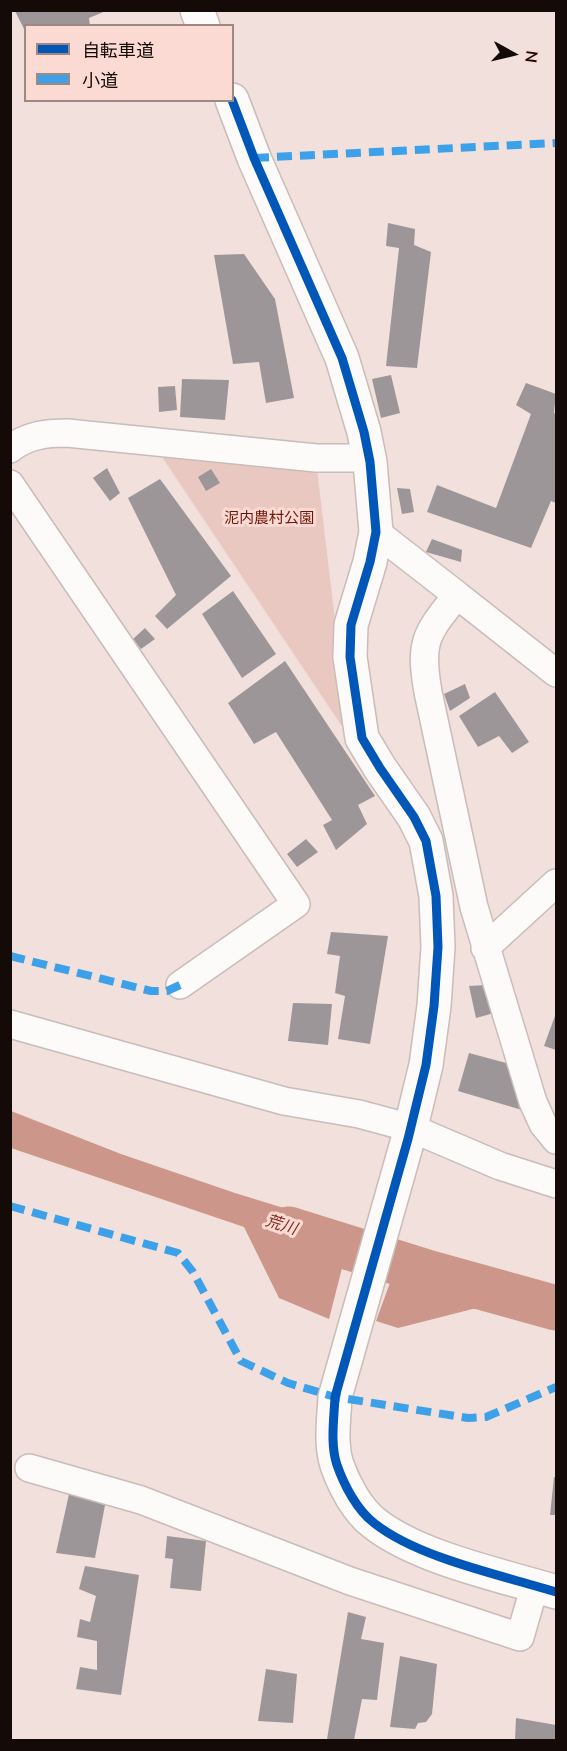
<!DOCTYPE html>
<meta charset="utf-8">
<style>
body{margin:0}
#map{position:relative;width:567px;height:1751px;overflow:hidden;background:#f2e0dc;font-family:"Nunito Sans","Noto Sans JP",sans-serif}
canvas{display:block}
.frame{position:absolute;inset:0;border:12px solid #140a08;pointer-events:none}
.legend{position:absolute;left:24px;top:24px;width:210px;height:78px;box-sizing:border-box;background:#fbdad3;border:2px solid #9f8782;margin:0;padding:8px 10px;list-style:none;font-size:18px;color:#140a08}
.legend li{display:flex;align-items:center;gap:12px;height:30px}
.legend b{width:30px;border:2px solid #9f8782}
.north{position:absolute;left:483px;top:24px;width:60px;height:60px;-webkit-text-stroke:4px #fbdad3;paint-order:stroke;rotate:98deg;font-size:16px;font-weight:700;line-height:24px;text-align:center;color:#140a08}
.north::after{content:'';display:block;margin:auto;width:21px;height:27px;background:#140a08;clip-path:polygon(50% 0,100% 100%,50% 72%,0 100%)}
</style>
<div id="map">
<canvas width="567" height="1751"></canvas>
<div class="frame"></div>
<ul class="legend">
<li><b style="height:8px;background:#0057b8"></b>自転車道</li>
<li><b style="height:8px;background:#3da1e9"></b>小道</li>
</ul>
<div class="north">N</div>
</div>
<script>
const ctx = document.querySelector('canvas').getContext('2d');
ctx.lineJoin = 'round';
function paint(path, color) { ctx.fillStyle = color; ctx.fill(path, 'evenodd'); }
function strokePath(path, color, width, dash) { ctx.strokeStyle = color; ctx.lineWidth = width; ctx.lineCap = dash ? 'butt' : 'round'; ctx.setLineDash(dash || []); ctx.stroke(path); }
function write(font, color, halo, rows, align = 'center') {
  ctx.font = font + ' "Nunito Sans","Noto Sans JP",sans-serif'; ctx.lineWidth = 6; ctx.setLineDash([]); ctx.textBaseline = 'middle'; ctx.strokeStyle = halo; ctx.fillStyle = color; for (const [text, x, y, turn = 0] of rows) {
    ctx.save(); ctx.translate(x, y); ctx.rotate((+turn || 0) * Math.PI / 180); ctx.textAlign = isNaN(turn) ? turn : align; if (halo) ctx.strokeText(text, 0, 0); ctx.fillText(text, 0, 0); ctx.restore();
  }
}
paint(new Path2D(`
 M160,454L317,469L349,737Z`), '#eac8c2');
paint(new Path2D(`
 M11,1111L121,1154L235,1193L352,1229L329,1319L279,1298L244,1227L11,1148Z
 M402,1250L556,1295V1317L504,1301L398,1328L376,1321Z`), '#cc968b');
strokePath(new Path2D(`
 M289,1229L430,1273L556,1308`), '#cc968b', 45);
paint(new Path2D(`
 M15,11H106L89,18L90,26H26V33Z
 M388,223L415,229L414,245L431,252L417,368L386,366L399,248L386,246Z
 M244,254L275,299L294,398L266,403L259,362L233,364L214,255Z
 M391,375L400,413L381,418L372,379Z
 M182,379L229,380L225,420L180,417Z
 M526,383L556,394L554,413L556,414V503L551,501L531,548L427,512L437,485L496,508L531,414L516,405Z
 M175,386L177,410L159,412L158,387Z
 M107,468L120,493L110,501L93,478Z
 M211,469L220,483L206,491L198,477Z
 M160,479L231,576L167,629L155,616L176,595L128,498Z
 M397,488L410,489L414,512L402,514Z
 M432,539L462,550L461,562L426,552Z
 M233,591L276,654L242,678L202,614Z
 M145,628L155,639L141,649L133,639Z
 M285,661L375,796L358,805L367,824L336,850L323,825L332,820L276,732L254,744L228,703Z
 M465,684L470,698L450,711L444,694Z
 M495,692L529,742L512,753L499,736L478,747L459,716Z
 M306,839L318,852L297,867L287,854Z
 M331,932L388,936L370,1044L338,1039L345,996L335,993L340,956L327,954Z
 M486,985L494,1013L476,1018L469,986Z
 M293,1003L332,1004L328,1045L288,1041Z
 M556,1013V1050L544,1046Z
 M469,1053L510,1064L522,1110L458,1091Z
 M554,1477H556V1515H550Z
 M69,1494L105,1505L95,1558L56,1553Z
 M167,1536L206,1541L201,1591L170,1588L173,1559L165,1558Z
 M85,1566L139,1575L121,1695L76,1689L80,1667L97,1670V1641L77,1637L80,1619L90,1622L96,1596L79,1589Z
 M348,1612L366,1617L361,1639L384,1643L377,1700L362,1699L354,1740L327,1739Z
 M400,1656L437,1664L432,1714L426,1722L418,1723L415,1729L390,1727Z
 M266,1669L297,1674L293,1723L258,1721Z
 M516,1718L556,1725V1740H515Z`), '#9d9699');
const street = new Path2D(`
 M10,449C27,435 47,433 67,433L316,458H369
 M10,484L296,904L180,985
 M376,532L457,595C426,634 419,641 428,692L474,907L533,1102L543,1124L556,1140
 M457,595L556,673
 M485,948L556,883
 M10,1024L284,1101L359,1114L411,1128L500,1166L556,1184
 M29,1468L141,1500L350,1581L520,1637L535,1585`);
const secondary = new Path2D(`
 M197,10L203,26
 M232,100L254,158L342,358L364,432L370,462L376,532L370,562L351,625L350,657L362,738L380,768L414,817L426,841L436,896L438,947L434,1006L426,1065L408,1139L335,1397C334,1419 330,1444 337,1465C344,1485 357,1510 374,1523C418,1558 501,1575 556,1592`);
strokePath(street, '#c9bcb9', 30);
strokePath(secondary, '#c9bcb9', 36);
strokePath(street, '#fdfafa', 27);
strokePath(secondary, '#fdfafa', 33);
strokePath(new Path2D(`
 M254,158L556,143
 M10,956L151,991H167L180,985
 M10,1206L178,1253L193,1272L241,1361L288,1383L335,1397L468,1418L486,1417L556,1387`), '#3da1e9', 8, [15, 8]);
strokePath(new Path2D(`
 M232,100L254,158L342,358L364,432L370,462L376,532L370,562L351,625L350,657L362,738L380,768L414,817L426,841L436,896L438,947L434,1006L426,1065L408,1139L335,1397C334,1419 330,1444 337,1465C344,1485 357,1510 374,1523C418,1558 501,1575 556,1592`), '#0057b8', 9);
write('15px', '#6b1708', '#fbdad3', [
 ["泥内農村公園",269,519]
]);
write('italic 16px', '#7f2b1c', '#fbdad3', [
 ["荒川",281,1226,17]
]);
</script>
